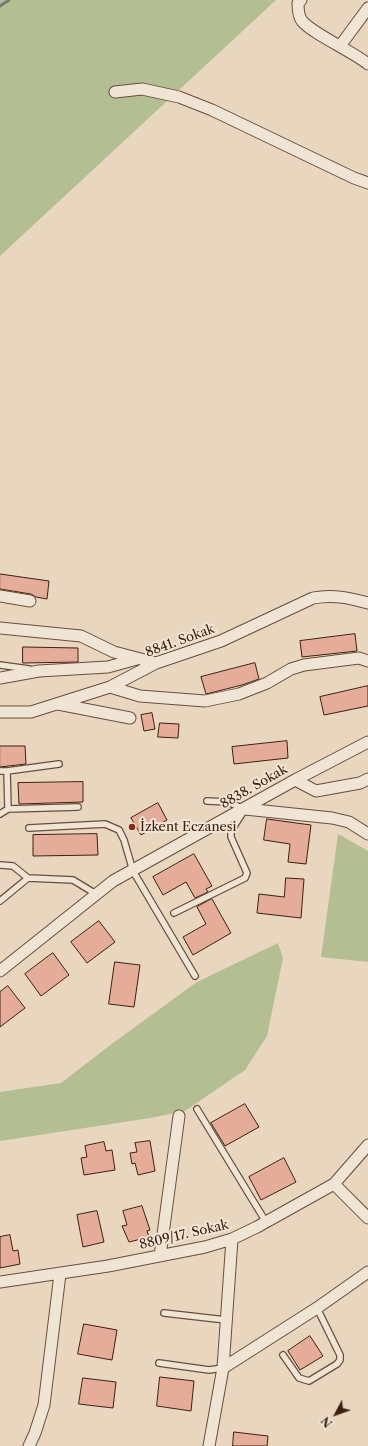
<!DOCTYPE html>
<meta charset="utf-8">
<style>
body{margin:0}
#map{position:relative;width:368px;height:1446px;overflow:hidden;background:#e8d6be;font-family:"Libre Caslon Text",serif}
canvas{display:block}
.north{position:absolute;left:316px;top:1394px;width:40px;height:40px;-webkit-text-stroke:3px #f0e4d5;paint-order:stroke;rotate:229deg;font-size:11px;font-weight:700;line-height:16px;text-align:center;color:#3e2010}
.north::after{content:'';display:block;margin:auto;width:14px;height:18px;background:#3e2010;clip-path:polygon(50% 0,100% 100%,50% 72%,0 100%)}
</style>
<div id="map">
<canvas width="368" height="1446"></canvas>
<div class="north">N</div>
</div>
<script>
const ctx = document.querySelector('canvas').getContext('2d');
ctx.lineJoin = 'round';
function paint(path, color) { ctx.fillStyle = color; ctx.fill(path, 'evenodd'); }
function strokePath(path, color, width, dash) { ctx.strokeStyle = color; ctx.lineWidth = width; ctx.lineCap = dash ? 'butt' : 'round'; ctx.setLineDash(dash || []); ctx.stroke(path); }
function write(font, color, halo, rows, align = 'center') {
  ctx.font = font + ' "Libre Caslon Text",serif'; ctx.lineWidth = 4; ctx.setLineDash([]); ctx.textBaseline = 'middle'; ctx.strokeStyle = halo; ctx.fillStyle = color; for (const [text, x, y, turn = 0] of rows) {
    ctx.save(); ctx.translate(x, y); ctx.rotate((+turn || 0) * Math.PI / 180); ctx.textAlign = isNaN(turn) ? turn : align; if (halo) ctx.strokeText(text, 0, 0); ctx.fillText(text, 0, 0); ctx.restore();
  }
}
paint(new Path2D(`
 M0,0H276L0,256Z
 M338,834L368,851V962L321,957Z
 M278,943L283,958L267,1036L245,1070L185,1111L150,1118L0,1141V1092L61,1083L113,1043L197,982Z`), '#b4be93');
strokePath(new Path2D(`
 M0,6L9,0`), '#767a77', 3);
const building = new Path2D(`
 M0,574L49,581L47,599L36,597L31,594L0,589Z
 M355,634L357,651L302,657L300,641Z
 M23,647L78,648V662L23,663Z
 M255,663L259,679L242,685L206,694L201,677Z
 M368,686V706L324,715L320,697Z
 M152,713L155,729L144,731L141,715Z
 M160,723L179,724L178,738L158,737Z
 M287,741L288,758L234,764L232,747Z
 M0,746H25L26,764L0,767Z
 M83,782V802L19,804L18,783Z
 M158,803L167,820L141,835L131,818Z
 M267,819L311,825L306,864L288,862L290,844L264,840Z
 M97,834L98,855L33,856V835Z
 M194,854L212,886L206,889L208,892L195,898L186,882L163,895L153,877Z
 M286,878L304,879L301,918L257,913L259,894L284,897Z
 M212,899L231,933L193,955L183,937L206,924L197,907Z
 M99,921L115,942L87,963L71,942Z
 M53,953L69,975L41,996L25,974Z
 M115,962L140,965L134,1007L109,1004Z
 M8,986L25,1008L0,1027V992Z
 M245,1104L259,1127L225,1146L211,1123Z
 M150,1141L155,1171L138,1175L135,1163L132,1164L130,1153L137,1152L135,1143Z
 M104,1142L106,1151L112,1150L115,1170L84,1175L81,1158L87,1157L85,1146Z
 M284,1158L296,1182L261,1200L249,1177Z
 M142,1206L150,1230L147,1231L149,1237L129,1242L122,1226L127,1225L123,1211Z
 M97,1211L104,1242L83,1247L77,1215Z
 M10,1235L13,1251L18,1250L20,1264L0,1268V1237Z
 M84,1324L117,1330L112,1360L78,1354Z
 M310,1336L323,1356L300,1370L288,1351Z
 M160,1377L194,1381L191,1411L157,1406Z
 M83,1378L116,1382L113,1408L79,1404Z
 M234,1432L268,1436L267,1446H233Z`);
paint(building, '#e5ad99');
strokePath(building, '#3e2010', 1);
const lane = new Path2D(`
 M0,665L29,669
 M0,771H7L8,809
 M7,771L59,764
 M0,814L8,809L78,807
 M29,828L105,824L119,830L124,840L133,871L195,976
 M0,865L13,866L28,878
 M0,901L28,878L73,880L96,894
 M174,913L245,878L247,873L231,837V831L245,809L227,802L207,801
 M197,1109L266,1222
 M164,1313L226,1320
 M283,1355L299,1378L309,1381L337,1364L340,1360V1355L317,1308
 M159,1363L209,1370L223,1368`);
const street = new Path2D(`
 M301,0L298,3C298,8 298,16 302,21C313,34 352,51 368,64
 M340,46L368,8
 M115,92L142,89L179,97L212,110L354,178L368,183
 M0,596L30,601
 M0,628L81,636L114,652L156,663
 M0,678L39,671L108,667L137,659
 M110,687L140,696L205,701L239,694L267,683L291,669L304,665L359,658L368,661
 M58,704L130,718
 M0,712H31L110,687L156,663L221,641L313,598C333,594 349,598 368,603
 M295,780L316,791L360,783L368,779
 M245,809L332,818L349,822L368,834
 M0,971L113,881L295,780L368,742
 M334,1184L368,1218
 M160,1256L179,1116
 M0,1282L108,1266L205,1247L232,1239L257,1227L334,1184L368,1145
 M223,1368L317,1308L368,1272
 M29,1446L35,1433L44,1405L60,1274
 M209,1446L223,1368L232,1239`);
strokePath(lane, '#684e3c', 8);
strokePath(street, '#684e3c', 13);
strokePath(lane, '#f0e4d5', 5.5);
strokePath(street, '#f0e4d5', 11);
for (const [x, y, r, color] of [
 [132,827,4,"#8f2418"]
]) { const dot = new Path2D(); dot.arc(x, y, r, 0, 2 * Math.PI); ctx.fillStyle = color; ctx.fill(dot); strokePath(dot, '#f0e4d5', 1.5); }
write('13px', '#3e2010', '#f0e4d5', [
 ["8841. Sokak",180,641,-20],
 ["8838. Sokak",254,787,-30],
 ["8809/17. Sokak",184,1235,-13]
]);
write('13px', '#3e2010', '#f0e4d5', [
 ["İzkent Eczanesi",140,827]
], 'left');
</script>
